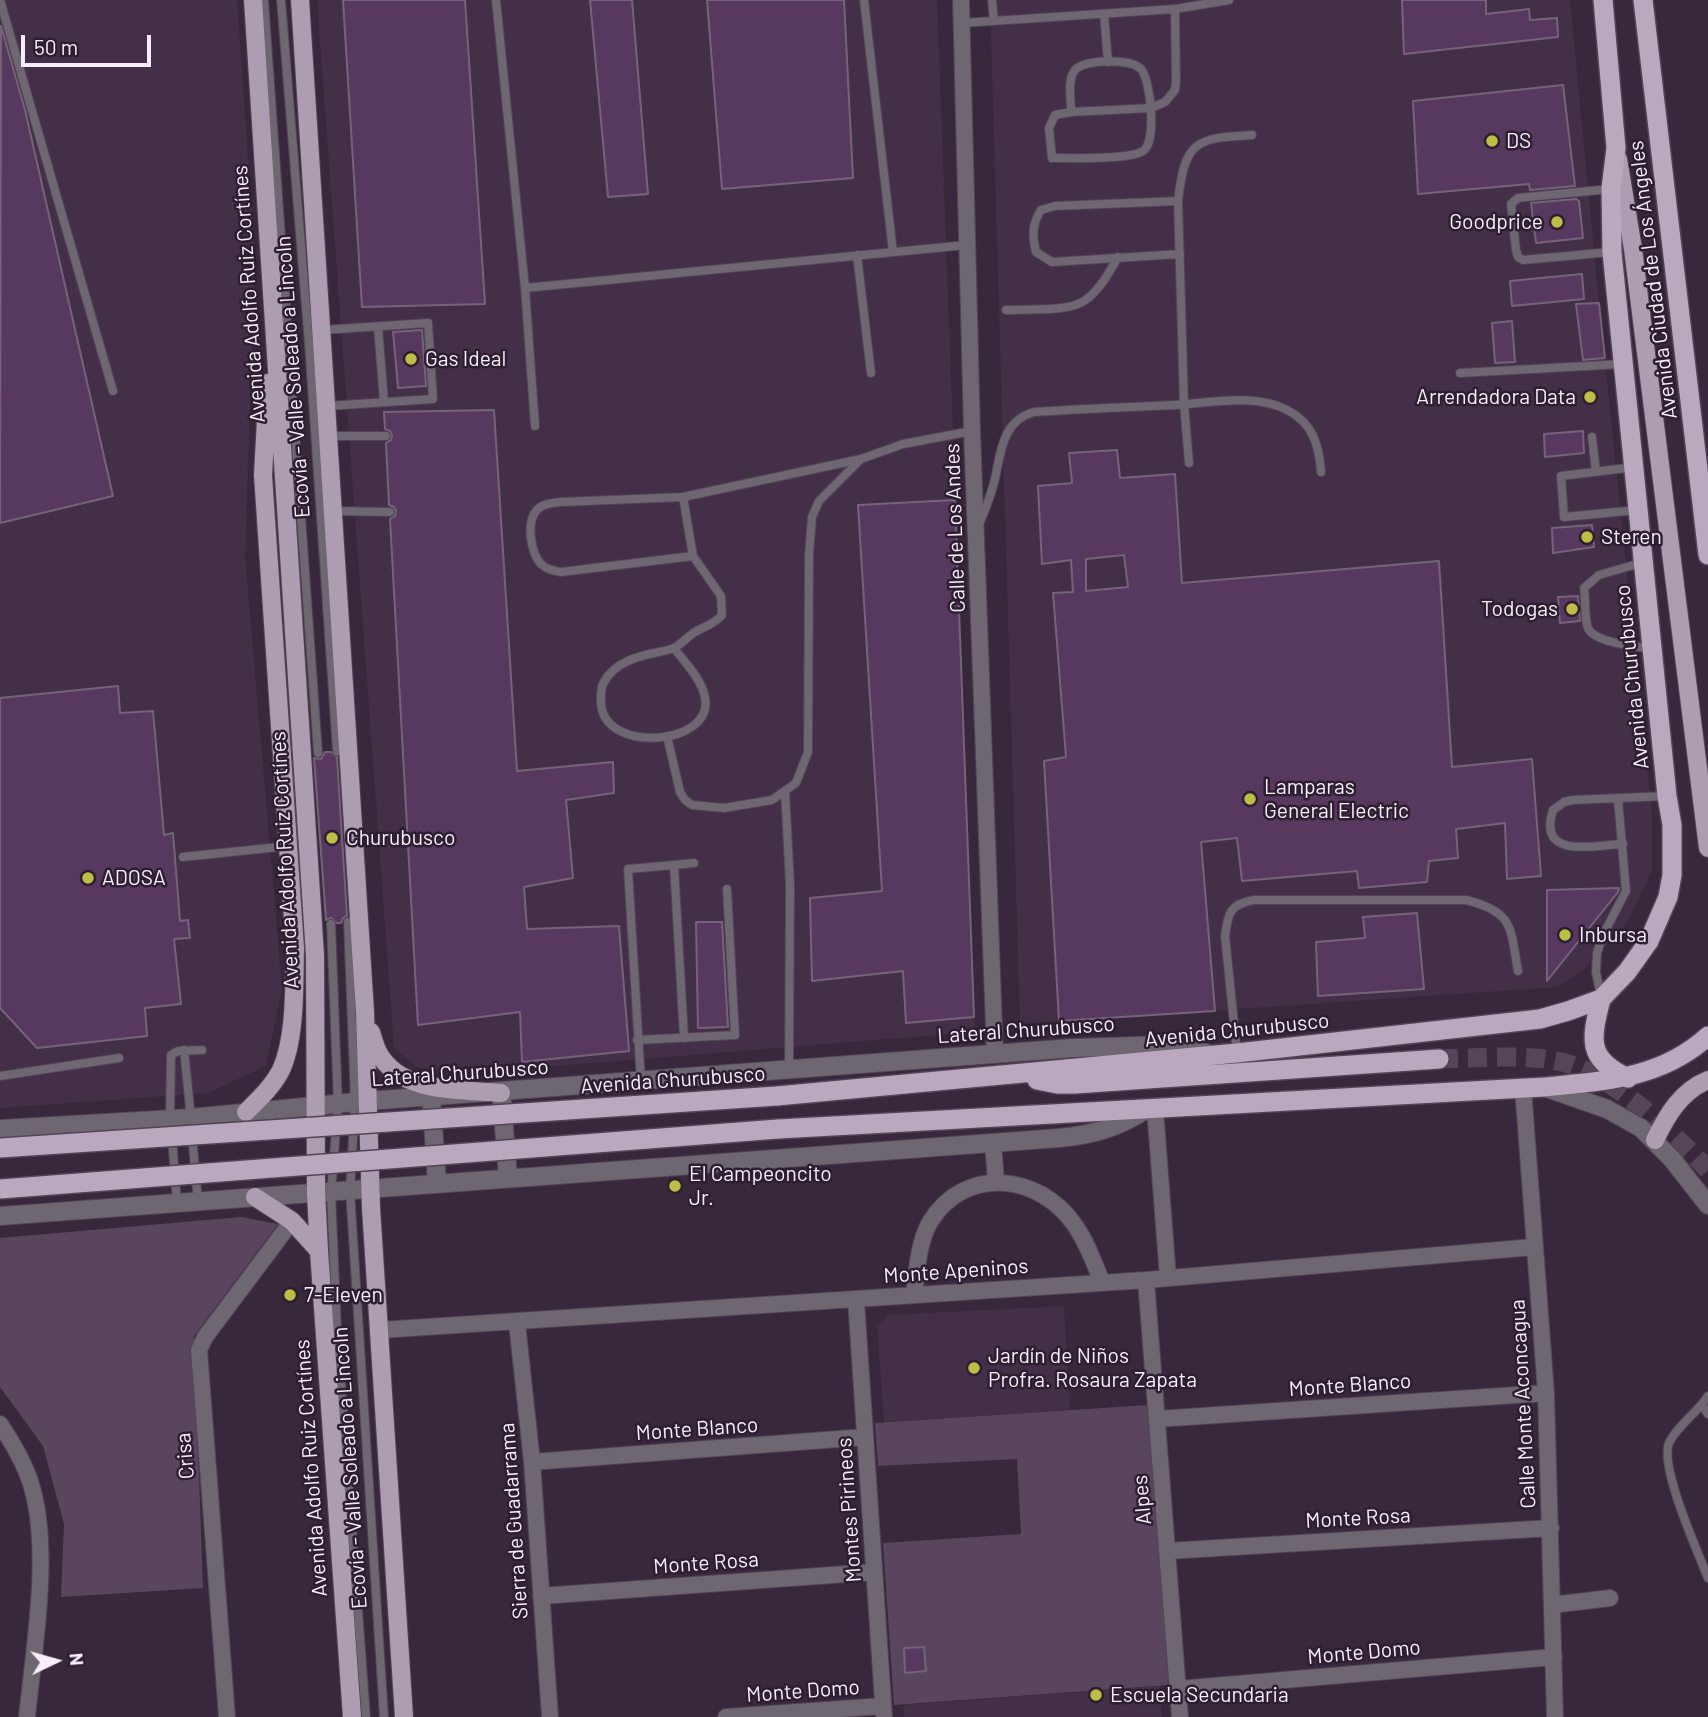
<!DOCTYPE html>
<meta charset="utf-8">
<style>
body{margin:0}
#map{position:relative;width:1708px;height:1717px;overflow:hidden;background:#37283b;font-family:Barlow,sans-serif}
canvas{display:block}
.north{position:absolute;left:21px;top:1626px;width:70px;height:70px;-webkit-text-stroke:5px #2d1e31;paint-order:stroke;rotate:85deg;font-size:19px;font-weight:700;line-height:28px;text-align:center;color:#f8eefa}
.north::after{content:'';display:block;margin:auto;width:24px;height:32px;background:#f8eefa;clip-path:polygon(50% 0,100% 100%,50% 72%,0 100%)}
.scale{position:absolute;left:21px;top:35px;width:130px;height:32px;box-sizing:border-box;border:4px solid #f8eefa;border-top:0;padding-left:9px;font-size:21px;line-height:24px;white-space:nowrap;color:#f8eefa;-webkit-text-stroke:5px #2d1e31;paint-order:stroke}
</style>
<div id="map">
<canvas width="1708" height="1717"></canvas>
<div class="north">N</div>
<div class="scale">50 m</div>
</div>
<script>
const ctx = document.querySelector('canvas').getContext('2d');
ctx.lineJoin = 'round';
function paint(path, color) { ctx.fillStyle = color; ctx.fill(path, 'evenodd'); }
function strokePath(path, color, width, dash) { ctx.strokeStyle = color; ctx.lineWidth = width; ctx.lineCap = dash ? 'butt' : 'round'; ctx.setLineDash(dash || []); ctx.stroke(path); }
function write(font, color, halo, rows, align = 'center') {
  ctx.font = font + ' Barlow,sans-serif'; ctx.lineWidth = 5; ctx.setLineDash([]); ctx.textBaseline = 'middle'; ctx.strokeStyle = halo; ctx.fillStyle = color; for (const [text, x, y, turn = 0] of rows) {
    ctx.save(); ctx.translate(x, y); ctx.rotate((+turn || 0) * Math.PI / 180); ctx.textAlign = isNaN(turn) ? turn : align; if (halo) ctx.strokeText(text, 0, 0); ctx.fillText(text, 0, 0); ctx.restore();
  }
}
paint(new Path2D(`
 M0,0H237L255,257L245,555L282,988L266,1066L208,1093L0,1108Z
 M317,0H937L975,1032L457,1074L417,1067L394,1048Z
 M990,0H1570L1599,303L1652,816V870L1628,921L1583,971L1557,987L1020,1024Z
 M1064,1306L1070,1410L884,1422L877,1326L888,1315Z
 M1160,1686L1162,1717H904L903,1705Z`), '#433048');
paint(new Path2D(`
 M241,1217L278,1224L194,1336L203,1588L61,1597L64,1524L43,1446L0,1387V1238Z
 M1148,1405L1169,1685L894,1705L883,1543L1021,1534L1017,1459L878,1466L875,1423Z`), '#5a455f');
const building = new Path2D(`
 M343,0H465L485,304L362,307Z
 M590,0H632L648,194L608,197Z
 M707,0H844L853,178L722,189Z
 M1402,0H1486V14L1529,9L1530,20L1557,18L1558,37L1404,54Z
 M1,26L25,110L113,496L0,523Z
 M1563,85L1575,186L1530,190L1529,184L1418,194L1413,101Z
 M1576,199L1579,201L1583,238L1536,243L1531,203Z
 M1582,274L1584,299L1512,306L1510,281Z
 M1599,303L1605,358L1583,360L1576,304Z
 M1512,321L1515,362L1495,363L1492,323Z
 M422,330L426,386L398,388L393,332Z
 M494,410L517,771L613,762L614,793L566,800L573,878L524,887L527,929L619,926L629,1051L522,1062L520,1012L418,1025L390,519L395,516L396,511L394,507L389,505L386,443L391,440L392,435L390,431L385,429L384,412Z
 M1583,431L1584,453L1545,457L1544,434Z
 M1117,450L1120,478L1175,474L1182,583L1439,561L1452,767L1532,759L1541,876L1507,879L1505,823L1456,829L1458,858L1429,861L1427,882L1359,888L1357,871L1242,881L1237,838L1201,842L1215,1011L1059,1021L1044,761L1066,757L1053,593L1073,592L1071,560L1042,564L1038,486L1072,483L1069,453ZM1124,555L1128,587L1086,591V559Z
 M955,500L974,1017L906,1023L903,971L812,981L810,898L882,891L858,505Z
 M1592,525L1594,547L1553,553L1552,528Z
 M1578,596L1580,621L1560,623L1558,597Z
 M118,686L120,713L153,711L164,835L173,833L180,921L188,920L190,938L174,939L181,1004L145,1008L147,1036L37,1048L0,1008V698Z
 M325,752H331L337,757L347,916L343,918L341,923H337L331,918L326,920L314,758L321,759Z
 M1619,888L1618,892L1547,981V890Z
 M1417,913L1424,989L1318,996L1316,942L1365,938L1363,917Z
 M696,922H722L728,1027L698,1028Z
 M924,1647L926,1671L905,1673L904,1648Z`);
paint(building, '#57385f');
strokePath(building, '#756479', 2);
strokePath(new Path2D(`
 M1439,1059C1475,1058 1523,1054 1557,1061C1608,1070 1673,1133 1708,1170`), '#544658', 19, [19, 10]);
const service = new Path2D(`
 M0,0L113,391
 M264,0L318,753
 M281,0L309,344L337,751
 M496,0L525,288L535,426
 M864,0L893,252
 M992,0L994,21
 M1104,14L1108,62
 M962,23L1175,9L1229,0
 M1071,112C1071,99 1067,80 1075,70C1084,59 1131,58 1141,69C1151,81 1157,142 1143,151C1130,160 1070,158 1052,158L1049,128L1055,115L1071,112L1151,108L1165,102L1175,90L1176,81L1175,9
 M1610,189L1518,198L1511,204L1516,250L1518,257L1523,260L1611,252
 M1178,201L1055,206L1041,210C1032,225 1032,235 1036,252L1052,262L1180,254
 M857,255L871,373
 M525,288L966,245
 M1006,310C1026,309 1068,312 1084,301C1099,291 1109,273 1118,257
 M378,327L384,402
 M322,330L428,323L433,399L327,406
 M1460,373L1623,364
 M329,436H386
 M1592,437L1596,472
 M1189,463L1184,404L1178,201C1185,141 1195,138 1252,135
 M1634,467L1561,476L1564,517L1638,510
 M334,511L390,512
 M979,524C985,511 990,497 994,483C1001,454 1001,421 1034,412C1081,409 1128,407 1175,405C1209,403 1255,393 1287,410C1313,423 1319,445 1321,472
 M693,556L561,572C554,571 546,569 541,564C531,553 526,524 536,511C541,504 552,503 561,502L683,497L861,459L903,444L972,431
 M1644,562L1599,575L1584,588C1586,600 1584,617 1588,628C1594,643 1637,646 1652,649
 M674,648C685,663 702,679 705,698C714,745 604,755 601,703C601,696 600,688 604,682C615,662 638,656 659,652C663,651 670,650 674,648C682,644 688,636 695,632C705,626 715,624 722,615L721,596L693,556L683,497
 M667,736L680,792L685,800L692,805L724,808L772,800L796,783L808,752L809,555L812,517L819,501L859,461
 M785,791L790,885L789,1068
 M1623,844C1594,845 1537,860 1553,810L1564,802L1573,800L1667,796
 M183,857L288,846
 M348,922L355,1102L350,1191L384,1717
 M331,924L338,1104L331,1193L337,1330L366,1717
 M1601,997L1596,972L1597,953L1603,935L1626,891L1618,799
 M684,1038L674,865L694,863
 M637,1040L735,1035L727,889
 M184,1050L191,1118
 M1237,1053L1225,936C1228,913 1230,904 1254,900H1466C1514,912 1510,927 1518,971
 M0,1076L119,1058
 M641,1082L628,869L674,865
 M170,1121L171,1055L178,1051L202,1050
 M192,1135L198,1202
 M172,1137L177,1204
 M1708,1396C1698,1412 1679,1424 1670,1441C1657,1462 1698,1552 1708,1578
 M1702,1405L1708,1414`);
const minor = new Path2D(`
 M961,0L972,431L995,1054
 M1523,1088L1546,1393L1555,1717
 M1155,1109L1168,1278
 M993,1143L996,1181
 M1146,1280L1180,1717
 M914,1295C917,1271 918,1243 930,1222C965,1165 1039,1174 1074,1224C1087,1242 1094,1263 1102,1282
 M856,1300L884,1717
 M517,1323L532,1462L550,1717
 M380,1330L1146,1280L1534,1247
 M1157,1419L1546,1393
 M0,1424C12,1442 23,1460 30,1481C52,1547 34,1647 27,1717
 M532,1462L865,1437
 M1167,1551L1551,1528
 M541,1596L874,1572
 M1552,1605L1610,1598
 M1178,1689L1554,1657
 M227,1717L199,1350L205,1337L292,1221
 M726,1717L883,1706`);
const tertiary = new Path2D(`
 M1544,1087L1607,1109L1641,1128L1672,1159L1708,1205
 M502,1101L508,1178
 M432,1108L437,1184
 M0,1129L191,1118L355,1102L1073,1048L1168,1045L1206,1053
 M0,1216L1059,1138C1091,1135 1118,1128 1145,1110`);
const primary = new Path2D(`
 M253,0L315,955L316,1193L319,1251L352,1717
 M300,0L365,1012L371,1208L404,1717
 M1618,159L1633,249L1708,848
 M371,1032C373,1038 375,1046 378,1052C400,1094 460,1089 501,1093
 M246,1112C259,1099 273,1086 281,1070C296,1038 294,984 295,949L263,475L268,383
 M1655,1140C1667,1115 1681,1091 1708,1080
 M255,1197L292,1221L319,1251`);
const trunk = new Path2D(`
 M1643,0L1708,555
 M1601,999C1591,1039 1586,1059 1628,1078
 M1037,1080L1057,1084H1075L1439,1059
 M777,1096L1237,1053L1540,1019L1568,1011L1601,999L1627,972L1649,941L1668,897L1672,875V825L1667,796L1612,252L1611,189L1616,148L1603,0
 M778,1129L1544,1087C1604,1081 1661,1079 1708,1036`);
strokePath(service, '#524456', 10);
strokePath(minor, '#524456', 18);
strokePath(tertiary, '#524456', 20);
strokePath(primary, '#524456', 20);
strokePath(trunk, '#524456', 22);
strokePath(service, '#6e6670', 8);
strokePath(minor, '#6e6670', 16);
strokePath(tertiary, '#6e6670', 18);
strokePath(primary, '#ad9db1', 18);
strokePath(trunk, '#baa8be', 19);
const trunkBridge = new Path2D(`
 M0,1148L777,1096
 M0,1189L778,1129`);
strokePath(trunkBridge, '#524456', 22, []);
strokePath(trunkBridge, '#baa8be', 19);
for (const [x, y, r, color] of [
 [1492,141,7,"#bebf42"],
 [1557,222,7,"#bebf42"],
 [411,359,7,"#bebf42"],
 [1590,397,7,"#bebf42"],
 [1587,537,7,"#bebf42"],
 [1572,609,7,"#bebf42"],
 [1250,799,7,"#bebf42"],
 [332,838,7,"#bebf42"],
 [88,878,7,"#bebf42"],
 [1565,935,7,"#bebf42"],
 [675,1186,7,"#bebf42"],
 [290,1295,7,"#bebf42"],
 [974,1368,7,"#bebf42"],
 [1096,1695,7,"#bebf42"]
]) { const dot = new Path2D(); dot.arc(x, y, r, 0, 2 * Math.PI); ctx.fillStyle = color; ctx.fill(dot); strokePath(dot, '#2d1e31', 2.5); }
write('21px', '#f8eefa', '#2d1e31', [
 ["DS",1506,141],
 ["Goodprice",1543,222,"right"],
 ["Gas Ideal",425,359],
 ["Arrendadora Data",1576,397,"right"],
 ["Steren",1601,537],
 ["Todogas",1558,609,"right"],
 ["Lamparas",1264,787],
 ["General Electric",1264,811],
 ["Churubusco",346,838],
 ["ADOSA",102,878],
 ["Inbursa",1579,935],
 ["El Campeoncito",689,1174],
 ["Jr.",689,1198],
 ["7-Eleven",304,1295],
 ["Jardín de Niños",988,1356],
 ["Profra. Rosaura Zapata",988,1380],
 ["Escuela Secundaria",1110,1695]
], 'left');
write('21px', '#f8eefa', '#2d1e31', [
 ["Avenida Ciudad de Los Ángeles",1653,280,-97],
 ["Avenida Adolfo Ruiz Cortínes",249,294,-94],
 ["Ecovía - Valle Soleado a Lincoln",293,377,-94],
 ["Calle de Los Andes",955,528,-92],
 ["Avenida Churubusco",1632,677,-96],
 ["Avenida Adolfo Ruiz Cortínes",285,860,-93],
 ["Lateral Churubusco",1026,1030,-4],
 ["Avenida Churubusco",1237,1030,-6],
 ["Lateral Churubusco",460,1073,-4],
 ["Avenida Churubusco",673,1080,-4],
 ["Monte Apeninos",956,1271,-4],
 ["Monte Blanco",1350,1385,-4],
 ["Calle Monte Aconcagua",1523,1404,-93],
 ["Monte Blanco",697,1429,-4],
 ["Crisa",185,1456,-95],
 ["Avenida Adolfo Ruiz Cortínes",311,1468,-94],
 ["Ecovía - Valle Soleado a Lincoln",350,1468,-94],
 ["Alpes",1142,1500,-95],
 ["Montes Pirineos",849,1510,-94],
 ["Monte Rosa",1358,1518,-3],
 ["Sierra de Guadarrama",514,1521,-94],
 ["Monte Rosa",706,1563,-4],
 ["Monte Domo",1364,1652,-5],
 ["Monte Domo",803,1691,-4]
]);
</script>
